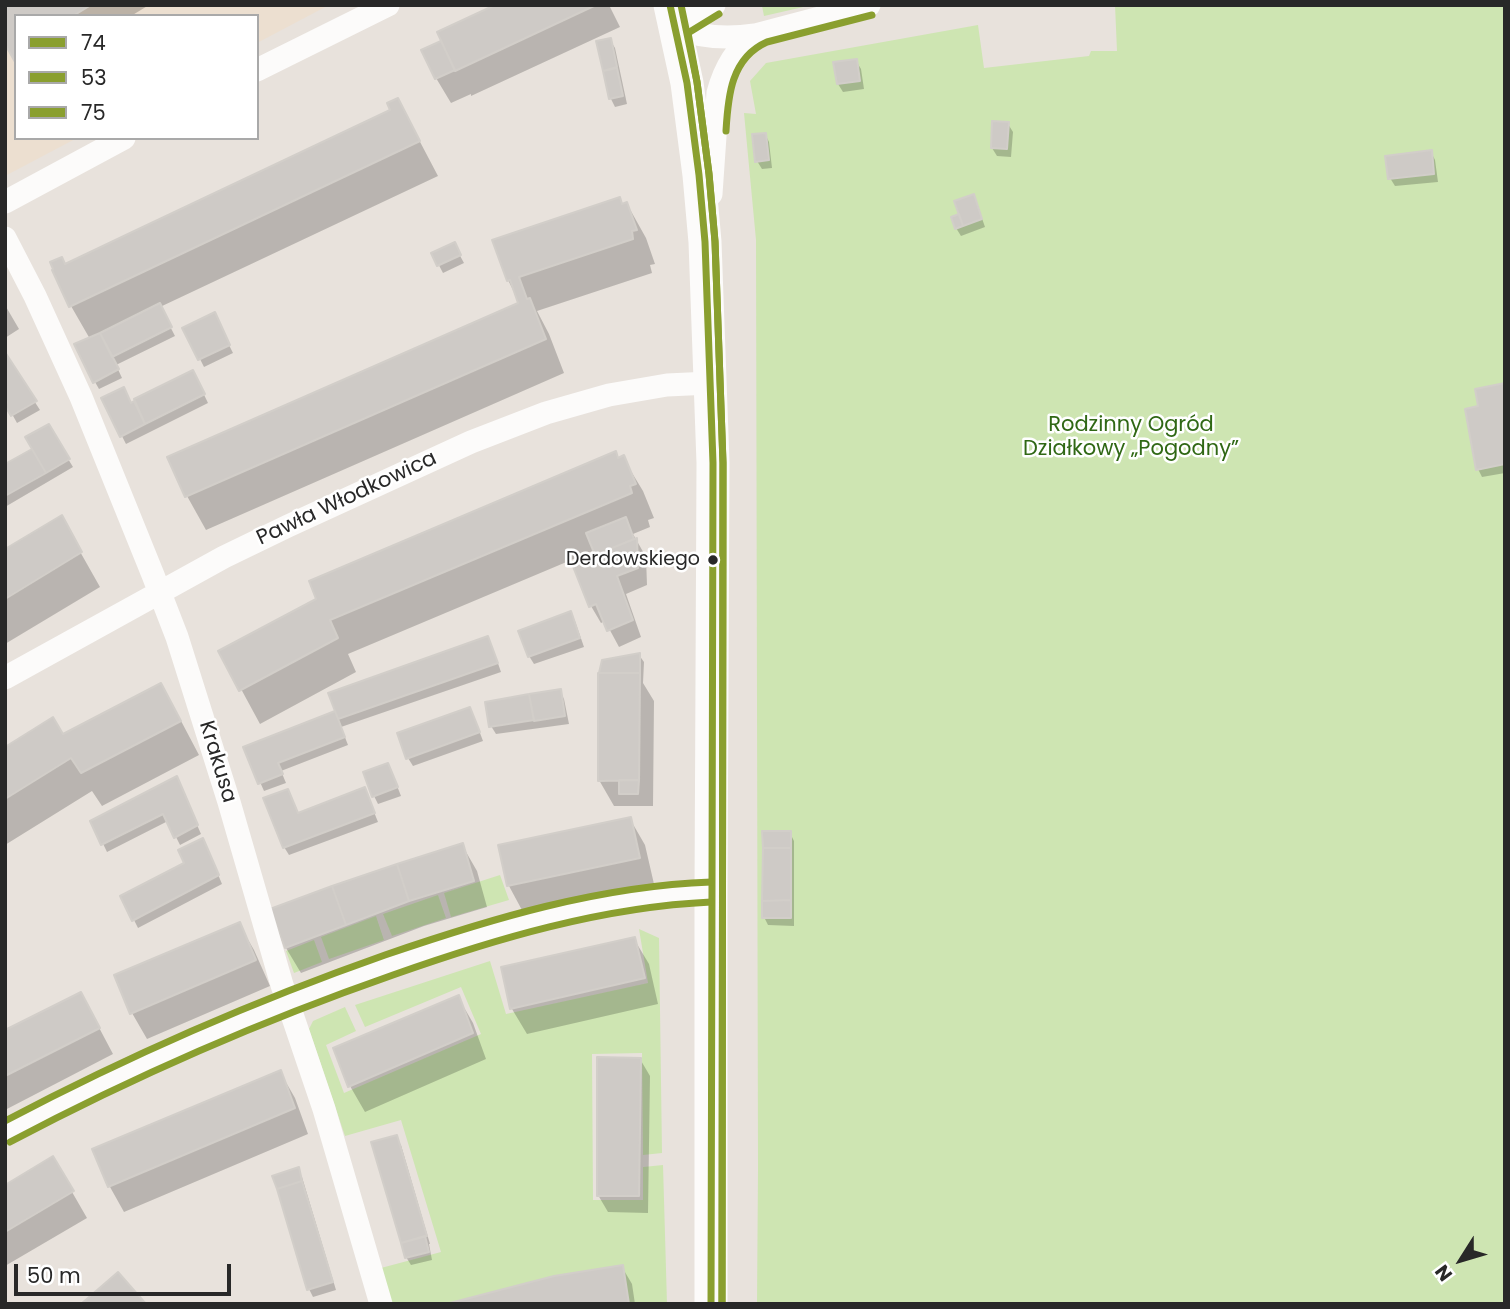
<!DOCTYPE html>
<meta charset="utf-8">
<style>
body{margin:0}
#map{position:relative;width:1510px;height:1309px;overflow:hidden;background:#e8e2dc;font-family:Poppins,sans-serif}
canvas{display:block}
.frame{position:absolute;inset:0;border:7px solid #282828;pointer-events:none}
.legend{position:absolute;left:14px;top:14px;width:245px;height:126px;box-sizing:border-box;background:#fff;border:2px solid #a9a9a9;margin:0;padding:9px 12px;list-style:none;font-size:21px;color:#282828}
.legend li{display:flex;align-items:center;gap:14px;height:35px}
.legend b{width:35px;border:2px solid #a9a9a9}
.north{position:absolute;left:1426px;top:1225px;width:70px;height:70px;-webkit-text-stroke:5px #fff;paint-order:stroke;rotate:233deg;font-size:19px;font-weight:700;line-height:28px;text-align:center;color:#282828}
.north::after{content:'';display:block;margin:auto;width:24px;height:32px;background:#282828;clip-path:polygon(50% 0,100% 100%,50% 72%,0 100%)}
.scale{position:absolute;left:14px;top:1264px;width:217px;height:32px;box-sizing:border-box;border:4px solid #282828;border-top:0;padding-left:9px;font-size:21px;line-height:24px;white-space:nowrap;color:#282828;-webkit-text-stroke:5px #fff;paint-order:stroke}
</style>
<div id="map">
<canvas width="1510" height="1309"></canvas>
<div class="frame"></div>
<ul class="legend">
<li><b style="height:9px;background:#8a9f2f"></b>74</li>
<li><b style="height:9px;background:#8a9f2f"></b>53</li>
<li><b style="height:9px;background:#8a9f2f"></b>75</li>
</ul>
<div class="north">N</div>
<div class="scale">50 m</div>
</div>
<script>
const ctx = document.querySelector('canvas').getContext('2d');
ctx.lineJoin = 'round';
function paint(path, color) { ctx.fillStyle = color; ctx.fill(path, 'evenodd'); }
function strokePath(path, color, width, dash) { ctx.strokeStyle = color; ctx.lineWidth = width; ctx.lineCap = dash ? 'butt' : 'round'; ctx.setLineDash(dash || []); ctx.stroke(path); }
function write(font, color, halo, rows, align = 'center') {
  ctx.font = font + ' Poppins,sans-serif'; ctx.lineWidth = 5; ctx.setLineDash([]); ctx.textBaseline = 'middle'; ctx.strokeStyle = halo; ctx.fillStyle = color; for (const [text, x, y, turn = 0] of rows) {
    ctx.save(); ctx.translate(x, y); ctx.rotate((+turn || 0) * Math.PI / 180); ctx.textAlign = isNaN(turn) ? turn : align; if (halo) ctx.strokeText(text, 0, 0); ctx.fillText(text, 0, 0); ctx.restore();
  }
}
paint(new Path2D(`
 M5,5H329L257,43V16H16V138H77L5,176Z`), '#ecdfd0');
paint(new Path2D(`
 M766,5H812L764,16L762,6Z
 M1115,5H1505V1304H757L758,1169L756,240L744,113L756,114L750,81L766,63L978,25L984,68L1089,56L1091,51H1117Z
 M500,875L509,900L451,917L444,893Z
 M438,895L446,918L392,936L383,914Z
 M376,916L384,940L329,959L321,937Z
 M639,929L659,938L662,1153L643,1155L642,1053L592,1054L593,1200H643V1167L663,1165L667,1304H629L554,1276L446,1304H391L381,1268L441,1252L401,1120L345,1136L309,1029L313,1021L345,1007L356,1031L326,1045L344,1093L481,1034L461,987L365,1027L355,1005L490,961L506,1014L648,983Z
 M314,940L322,962L294,973L286,951Z`), '#cee5b2');
paint(new Path2D(`
 M5,5H149L131,16H16V59L6,42Z
 M499,5H609L620,27L471,96V94L451,103L436,78L424,51L444,41Z
 M610,40L615,48L627,104L615,107L611,99L599,43Z
 M856,61L861,69L864,89L843,92L838,84Z
 M398,100L438,176L160,307L175,336L116,365L122,378L99,389L95,382L90,339L71,306L65,266L392,111Z
 M1008,124L1013,132L1011,157L997,156L992,148Z
 M765,134L769,142L772,168L762,169L757,161Z
 M1431,152L1435,160L1438,182L1395,186L1390,178Z
 M973,196L977,204L985,227L961,236L956,228Z
 M627,204L646,238L655,264L650,265L652,273L537,311L549,334L564,373L206,530L187,496L520,304L508,280L622,205Z
 M458,252L464,263L443,273L433,254Z
 M5,305L19,329L5,338Z
 M218,323L233,353L204,367L185,329Z
 M5,356L40,410L17,423L7,405L9,403Z
 M197,380L208,403L126,444L103,399L131,405L136,401Z
 M1505,385V473L1482,477L1478,469Z
 M48,426L73,467L5,507V466L34,450Z
 M623,458L643,491L654,518L648,520L650,527L633,534L646,557L647,585L626,594L641,637L619,647L605,621L601,623L591,606L575,565L597,556L595,550L348,654L356,672L260,724L221,652Z
 M61,518L100,587L5,644V551Z
 M571,613L575,621L584,647L534,664L529,656Z
 M487,638L492,646L501,672L341,727L348,745L281,771L286,783L264,791L245,748L338,712Z
 M639,655L644,662L643,683L654,701L653,806H614L599,780Z
 M560,691L564,699L569,724L496,734L491,726Z
 M474,717L483,741L413,766L408,758Z
 M180,719L199,755L102,806L92,791L5,845V749L63,737Z
 M392,773L401,796L378,804L374,796Z
 M180,786L201,834L180,845L168,821L107,852L92,821Z
 M368,797L378,822L289,855L284,847L298,815Z
 M630,819L645,845L654,884L523,912L509,886L500,847Z
 M790,833L794,841V926L768,925L764,917Z
 M462,845L477,871L487,907L424,926L301,973L286,948Z
 M207,848L222,884L138,928L134,920L186,864Z
 M239,924L254,950L270,986L147,1039L132,1013Z
 M634,939L649,964L658,1004L527,1034L512,1009L504,969Z
 M458,997L473,1023L486,1059L365,1112L350,1086Z
 M95,1020L113,1054L5,1110V1032Z
 M640,1059L650,1076L648,1213L608,1212L598,1195Z
 M280,1072L295,1098L308,1134L124,1212L110,1187L94,1150Z
 M396,1137L401,1145L430,1244H429L432,1260L411,1265L406,1257Z
 M53,1159L87,1218L5,1266V1187Z
 M298,1169L302,1177L336,1290L313,1297L309,1289Z
 M622,1267L632,1284L635,1304H453Z`), '#0003');
const building = new Path2D(`
 M5,5H91L73,16H16L15,62L5,44Z
 M495,5H596L455,71L437,32Z
 M611,38L617,67L603,71L596,41Z
 M441,41L455,70L435,79L421,50Z
 M857,59L860,81L837,84L833,62Z
 M617,68L623,96L609,99L603,71Z
 M398,98L420,141L69,307L52,270L53,269L50,262L62,257L65,264L128,234L390,110L387,103Z
 M992,121L1009,122L1007,149L991,148Z
 M766,133L769,160L755,162L752,134Z
 M1432,150L1434,174L1388,179L1385,156Z
 M974,194L982,219L963,226L954,201Z
 M620,197L622,204L627,202L637,230L632,231L633,239L519,277L527,299L530,298L546,339L185,497L167,457L518,303L510,280L507,281L492,240Z
 M959,214L963,226L955,229L951,217Z
 M455,242L461,255L437,266L431,253Z
 M160,303L172,327L112,357L100,333Z
 M215,312L230,345L198,360L182,328Z
 M100,333L119,369L93,383L74,344Z
 M5,352L37,401L11,416L5,406L7,402L5,399Z
 M193,370L205,394L145,424L134,399Z
 M1505,383V464L1476,470L1465,409L1478,406L1475,389Z
 M124,387L131,403L134,401L145,424L120,437L101,398Z
 M49,424L70,459L46,473L25,437Z
 M32,449L46,473L5,496V464Z
 M616,451L618,458L624,455L636,484L630,486L632,493L330,620L338,638L239,691L218,651L316,599L309,581Z
 M62,515L82,552L5,599V549Z
 M626,517L634,539L595,555L586,533Z
 M637,538L638,568L617,576L633,620L607,631L596,604L589,607L572,564Z
 M571,611L580,638L528,657L518,631Z
 M488,636L498,663L338,719L328,693Z
 M640,653V673H599L602,660Z
 M598,673H640L639,780L598,781Z
 M161,683L181,721L81,773L71,758L5,799V747L53,717L63,734Z
 M561,689L565,716L534,721L529,694Z
 M529,694L534,720L489,727L485,702Z
 M470,707L480,732L406,759L397,733Z
 M335,711L345,737L278,763L283,774L258,784L243,747Z
 M388,763L398,787L372,797L363,772Z
 M177,776L198,825L174,838L163,814L101,845L90,821Z
 M619,780H639L638,794H619Z
 M365,787L375,813L283,848L263,798L288,789L298,813Z
 M631,817L640,858L507,886L498,845Z
 M762,831H791V848H763Z
 M203,838L219,875L132,921L120,896L184,863L178,850Z
 M463,843L474,881L409,901L397,864Z
 M763,848H791V900L762,901Z
 M397,864L409,901L346,925L332,886Z
 M332,886L346,925L285,948L270,909Z
 M791,900V918H762V901Z
 M240,922L256,960L130,1014L114,975Z
 M635,937L645,978L510,1009L501,967Z
 M81,992L100,1028L5,1076V1030Z
 M459,995L473,1033L348,1087L333,1048Z
 M597,1057L641,1058L639,1196H597Z
 M281,1070L295,1108L108,1187L92,1149Z
 M397,1135L427,1236L401,1243L371,1142Z
 M53,1156L74,1191L5,1232V1185Z
 M299,1167L302,1181L277,1189L272,1176Z
 M302,1181L333,1282L307,1290L277,1189Z
 M425,1236L429,1252L405,1258L401,1243Z
 M623,1265L629,1304H446L554,1276Z
 M118,1272L146,1304H81Z`);
paint(building, '#cecac6');
strokePath(building, '#d2cec9', 2);
strokePath(new Path2D(`
 M676,28C702,38 727,39 755,35L869,5
 M676,28L692,17L714,5
 M257,70L388,5
 M711,194L718,93C724,70 736,49 755,35
 M5,202L124,138
 M5,238L35,296L81,397L153,575L177,637L229,802L282,985L324,1109L381,1304
 M5,678L224,557L288,526L471,442L546,413L609,395L667,385L710,383
 M5,1133C110,1076 220,1027 333,985C394,963 455,941 518,925C581,908 646,893 711,892`), '#fcfbfa', 23);
strokePath(new Path2D(`
 M670,5L687,83L699,175L705,242L713,463L711,892V1304`), '#fcfbfa', 33);
strokePath(new Path2D(`
 M670,5L687,83L699,175L705,242L713,463L711,1304`), '#8a9f2f', 7);
strokePath(new Path2D(`
 M719,14L688,33L697,82L709,174L715,241L723,463L722,1304
 M726,131C728,96 731,58 767,42L872,15
 M10,1142C133,1077 261,1021 393,975C495,939 602,907 711,902`), '#8a9f2f', 7);
strokePath(new Path2D(`
 M681,5L697,82L709,174L715,242L723,463L722,1304
 M5,1121C128,1056 254,1001 385,955C490,919 599,886 711,882`), '#8a9f2f', 7);
for (const [x, y, r, color] of [
 [713,560,6,"#282828"]
]) { const dot = new Path2D(); dot.arc(x, y, r, 0, 2 * Math.PI); ctx.fillStyle = color; ctx.fill(dot); strokePath(dot, '#fff', 2.5); }
write('19px', '#282828', '#fff', [
 ["Derdowskiego",700,560]
], 'right');
write('21px', '#306815', '#fff', [
 ["Rodzinny Ogród",1131,426],
 ["Działkowy „Pogodny”",1131,450]
]);
write('21px', '#282828', '#fff', [
 ["Pawła Włodkowica",347,499,-25],
 ["Krakusa",217,762,73]
]);
</script>
